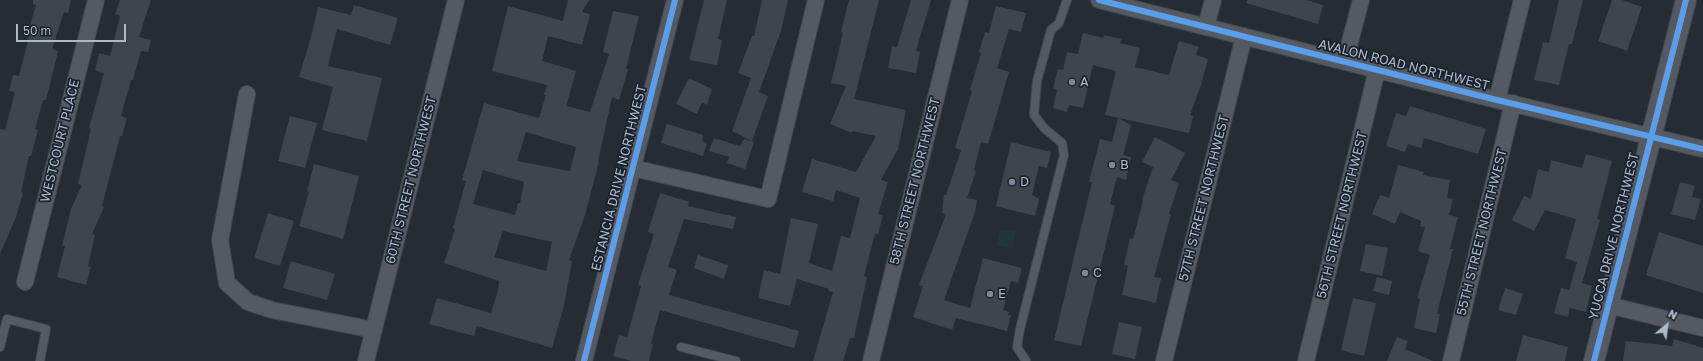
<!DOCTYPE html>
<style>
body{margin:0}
#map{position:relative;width:1703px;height:361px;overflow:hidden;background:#252c34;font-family:"Golos Text",sans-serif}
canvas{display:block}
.north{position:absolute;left:1647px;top:305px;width:40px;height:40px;-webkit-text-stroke:3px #19222e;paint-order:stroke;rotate:29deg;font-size:11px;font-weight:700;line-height:16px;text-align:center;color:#aeb8c7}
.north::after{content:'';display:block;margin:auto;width:14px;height:18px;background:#aeb8c7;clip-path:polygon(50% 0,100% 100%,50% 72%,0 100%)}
.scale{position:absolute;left:16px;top:24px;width:110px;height:18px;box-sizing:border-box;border:2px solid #aeb8c7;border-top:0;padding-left:5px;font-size:12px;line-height:14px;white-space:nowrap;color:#aeb8c7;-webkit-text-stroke:3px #19222e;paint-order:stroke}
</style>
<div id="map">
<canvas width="1703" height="361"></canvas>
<div class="north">N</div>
<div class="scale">50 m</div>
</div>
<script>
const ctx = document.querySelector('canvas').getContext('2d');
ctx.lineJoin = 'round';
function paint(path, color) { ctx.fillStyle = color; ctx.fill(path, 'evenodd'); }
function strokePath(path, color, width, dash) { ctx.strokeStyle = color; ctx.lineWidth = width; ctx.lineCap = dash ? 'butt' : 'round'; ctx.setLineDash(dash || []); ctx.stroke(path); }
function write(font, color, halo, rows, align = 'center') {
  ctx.font = font + ' "Golos Text",sans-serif'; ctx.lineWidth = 3.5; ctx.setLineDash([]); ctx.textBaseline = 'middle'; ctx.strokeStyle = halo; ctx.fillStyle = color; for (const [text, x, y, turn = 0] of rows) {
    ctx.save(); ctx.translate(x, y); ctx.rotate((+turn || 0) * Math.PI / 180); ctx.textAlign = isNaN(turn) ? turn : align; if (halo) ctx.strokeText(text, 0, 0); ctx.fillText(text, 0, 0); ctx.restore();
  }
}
paint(new Path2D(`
 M1000,229L1016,232L1012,249L996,246Z`), '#22363a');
paint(new Path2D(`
 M33,0H71L68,13L64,12L52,49L58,51L46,100H43L35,129L38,130L31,156H29L21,192L23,193L16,217L0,254V129L5,130L15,92L9,91L13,75L19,76L31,29L29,28L36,5L33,4Z
 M120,0H151L139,37L151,40L148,52L141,51L133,80H131L121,116L127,118L122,136H120L102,206L104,207L92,234L95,235L88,266L91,267L86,285L57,277L65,246H62L71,209L82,185L78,184L91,129L89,128L104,73L95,71L99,53L110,56L120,16L115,14Z
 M568,0H589L582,12L590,14L582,45L548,36L542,61L576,71L566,106L590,112L609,54L603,52L613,11L639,16L626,69H628L619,100L612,97L598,161L599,162L585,215L569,260L572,261L564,306L552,348L477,326L474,336L429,324L437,298L491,313L498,290L499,281L444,263L455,229L453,228L466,181L462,180L484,103L539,118L546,95H544L547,85L492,71L508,6L563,21ZM526,132L576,147L570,171L517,161ZM483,170L524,182L520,203H518L515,215L473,204ZM503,231L552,242L546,271L494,257Z
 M704,0H727L718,39L722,40L717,65L689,60Z
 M762,0H788L781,31L759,92L768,96L752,141L732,131L751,78L738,73L752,36H754Z
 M849,0H879L854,99L906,110L898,149L881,180L888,182L878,214L883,215L878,234H875L864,276L867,277L854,338H850L843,361H813L833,292L828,291L829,289L797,279L790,306L758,298L764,270L780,274L791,218L818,224L809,263L832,271L841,236L850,238L860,198L836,190L833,201L802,192L812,159L856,172L876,136L852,131V133L830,124L846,86L831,83L843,33L841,32Z
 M911,0H931L916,51L920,52L916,73L888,68L892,46L897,47Z
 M1247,0H1306L1323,5L1318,24L1246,3Z
 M1559,0H1583L1572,44H1569L1559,85L1534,80L1543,42L1549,43Z
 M1612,0H1622L1642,7L1627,51L1598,41Z
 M354,5L398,18L390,45L337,29L331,53L328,66L382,78L367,141L322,130L333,87L299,77L311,37L318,7L351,15Z
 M996,6L1026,13L1021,32L1009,29L997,68L1009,72L988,144L981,142L974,170L976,171L967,198L977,200L975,212L944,300L970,308L983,258L1022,268L1018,283L1011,281L1003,310L1009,312L1008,315H1011L1007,331L956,318L952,330L913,317L923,286L919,285L946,214L942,213L944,195H946L961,150L955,148L972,91L970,90L981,53L979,52L985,32L989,33Z
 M1083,33L1103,38L1104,35L1121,39L1120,43L1140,48L1135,67L1169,75L1179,41L1199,47L1196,55L1208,59L1201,85L1190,115L1193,116L1189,133L1105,115L1116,71L1093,65L1083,108L1069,105L1067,112L1053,108L1057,90L1053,89L1058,69L1063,70L1067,52L1078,54Z
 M689,78L712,89L707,105L702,102L697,114L676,104Z
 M1410,106L1486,129L1478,154L1424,138L1421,148L1408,144L1405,152L1386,146L1396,113L1406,116Z
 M290,116L317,123L305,168L278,161Z
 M1118,118L1131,125L1123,155L1131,157L1126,180L1117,177L1110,204L1115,206L1081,346L1054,340L1092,182H1089L1100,139L1112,142Z
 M667,124L703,135L702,141L707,143L703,156L661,143Z
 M1155,137L1185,153L1171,180L1179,183L1169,214H1171L1154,277L1161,278L1156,303L1122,295L1128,266L1124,265L1130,238L1133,239L1143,201L1142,200L1153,167L1142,162Z
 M714,138L740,146L744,139L754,142L745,169L727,163L729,157L709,151Z
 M1011,142L1051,152L1047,168L1039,166L1032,195L1039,199L1035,216L996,206Z
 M1586,154L1612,161L1597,219L1600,220L1582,283L1592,286L1586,312L1570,308L1568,317L1554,313L1561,288L1569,290L1577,262L1565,258L1576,219L1545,210L1534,231L1512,220L1524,196L1531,199L1538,169L1549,172L1551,160L1582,168Z
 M314,164L359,176L343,239L299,226L309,192L307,191Z
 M1398,165L1424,172L1423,175L1450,180L1447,198L1453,199L1449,215L1458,217L1450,249H1453L1437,314H1440L1436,333L1414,328L1420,299L1417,298L1430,255L1418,251L1425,227L1420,226L1421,221L1400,212L1395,224L1372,214L1380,195L1389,198Z
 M1680,182L1695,186L1692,197L1701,199L1695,220L1671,214Z
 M660,193L689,202L688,206L736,217L733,229L684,219L668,267L677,270L669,295L799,331L794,348L660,310L651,344H653L649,361H631L613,356L619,335L627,337L641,286L638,285L654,234L648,232Z
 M268,213L294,221L280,266L254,258Z
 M1659,232L1703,246V293L1646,275Z
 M1366,244L1388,248L1382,276L1360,271Z
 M698,255L728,265L724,279L694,268Z
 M291,261L335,274L327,300L283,288Z
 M1377,277L1392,281L1389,295L1373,291Z
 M1505,288L1523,294L1516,315L1498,310Z
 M1353,298L1376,303L1364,356L1341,350Z
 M1119,322L1142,327L1135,359L1112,354Z
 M1523,335L1568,347L1565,361H1516Z
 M1397,337L1408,341L1405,349L1433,361H1387Z
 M1674,339L1703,348V361H1623L1626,341L1672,346Z`), '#3f454c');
const service = new Path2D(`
 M0,347L7,319L46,329L40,361
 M681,347L736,361
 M1026,361L1017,347L1020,329L1064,155L1062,143L1044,128L1034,115L1037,81L1051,30L1059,23L1067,0`);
const minor = new Path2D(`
 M1099,0L1497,100L1703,149
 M1206,27L1213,0
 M1345,61L1361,0
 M247,94L220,240L227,283L248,302L272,310L374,330
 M1497,100L1522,0
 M633,168L768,199L816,0
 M25,282L96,0
 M1608,305L1703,328
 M366,361L456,0
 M584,361L675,0
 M871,361L960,0
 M1164,361L1244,36
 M1306,361L1377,70
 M1451,361L1513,103`);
const tertiary = new Path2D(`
 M1594,361L1686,0`);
strokePath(service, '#41474d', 10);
strokePath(minor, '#41474d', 18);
strokePath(tertiary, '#41474d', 22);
strokePath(service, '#555a62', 8);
strokePath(minor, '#555a62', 16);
strokePath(tertiary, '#555a62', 20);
strokePath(new Path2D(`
 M1099,0L1497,100L1703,149
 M584,361L675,0
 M1594,361L1686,0`), '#5a9eea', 6);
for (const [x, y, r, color] of [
 [1072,82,4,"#7e8794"],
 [1112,165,4,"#7e8794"],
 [1012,182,4,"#7e8794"],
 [1085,273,4,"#7e8794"],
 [990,294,4,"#7e8794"]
]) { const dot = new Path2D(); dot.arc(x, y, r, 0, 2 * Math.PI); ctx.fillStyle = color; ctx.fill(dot); strokePath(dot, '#19222e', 1.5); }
write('13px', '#aeb8c7', '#19222e', [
 ["AVALON ROAD NORTHWEST",1404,65,14],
 ["WESTCOURT PLACE",60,141,-76],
 ["ESTANCIA DRIVE NORTHWEST",619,178,-76],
 ["60TH STREET NORTHWEST",411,180,-76],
 ["58TH STREET NORTHWEST",915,181,-76],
 ["57TH STREET NORTHWEST",1204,198,-76],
 ["56TH STREET NORTHWEST",1342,215,-76],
 ["55TH STREET NORTHWEST",1482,232,-76],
 ["YUCCA DRIVE NORTHWEST",1614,236,-76]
]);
write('13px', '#aeb8c7', '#19222e', [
 ["A",1080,82],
 ["B",1120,165],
 ["D",1020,182],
 ["C",1093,273],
 ["E",998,294]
], 'left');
</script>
